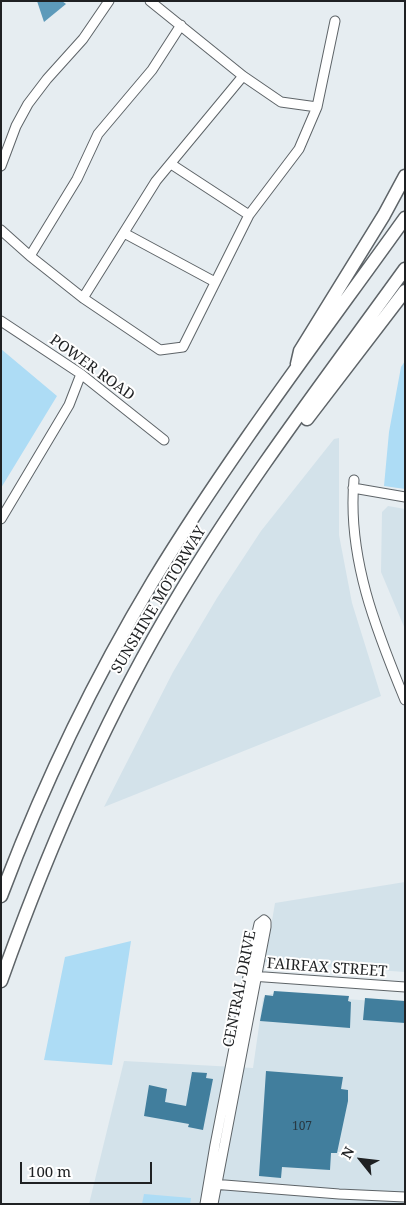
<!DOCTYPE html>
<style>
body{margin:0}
#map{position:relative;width:406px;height:1205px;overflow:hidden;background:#e6edf1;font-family:"Noto Serif",serif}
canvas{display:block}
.frame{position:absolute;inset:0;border:2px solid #1f2123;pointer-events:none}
.north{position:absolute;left:336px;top:1135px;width:50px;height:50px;-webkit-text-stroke:4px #fff;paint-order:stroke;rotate:299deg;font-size:14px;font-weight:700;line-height:20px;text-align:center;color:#1f2123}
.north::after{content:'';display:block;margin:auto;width:18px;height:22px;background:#1f2123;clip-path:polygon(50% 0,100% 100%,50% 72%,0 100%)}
.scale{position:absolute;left:20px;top:1162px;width:132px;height:22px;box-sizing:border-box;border:2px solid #1f2123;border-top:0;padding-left:6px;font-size:15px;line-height:18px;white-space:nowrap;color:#1f2123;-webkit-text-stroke:4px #fff;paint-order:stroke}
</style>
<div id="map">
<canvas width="406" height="1205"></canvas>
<div class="frame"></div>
<div class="north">N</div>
<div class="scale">100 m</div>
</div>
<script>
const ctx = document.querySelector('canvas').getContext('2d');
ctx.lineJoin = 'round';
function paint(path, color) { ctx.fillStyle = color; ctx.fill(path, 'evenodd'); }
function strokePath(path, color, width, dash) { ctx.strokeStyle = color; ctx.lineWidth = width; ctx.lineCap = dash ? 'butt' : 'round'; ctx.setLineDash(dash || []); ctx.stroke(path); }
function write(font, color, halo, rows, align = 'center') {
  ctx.font = font + ' "Noto Serif",serif'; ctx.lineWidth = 4; ctx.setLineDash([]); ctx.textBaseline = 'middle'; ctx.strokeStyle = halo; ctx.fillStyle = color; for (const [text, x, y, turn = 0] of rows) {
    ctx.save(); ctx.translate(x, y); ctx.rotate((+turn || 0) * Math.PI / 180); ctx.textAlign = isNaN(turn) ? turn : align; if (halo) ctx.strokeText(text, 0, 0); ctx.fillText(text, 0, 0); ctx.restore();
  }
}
paint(new Path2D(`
 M339,438V535L352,603L381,696L104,807L173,672L217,598L261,531L334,439Z
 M388,506L405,509V629L381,572L382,512Z
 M405,882V972L265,962L275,903Z
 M271,994L405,1003V1204H89L124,1061L253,1068L263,998Z`), '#d3e2ea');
paint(new Path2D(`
 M1,349L57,396L1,488Z
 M405,361V489L384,486L389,432L401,367Z
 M131,941L112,1065L44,1060L65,957Z
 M144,1194L191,1198L190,1204H142Z`), '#addcf5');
paint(new Path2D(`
 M37,1H62L66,4L44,22Z`), '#5d9aba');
paint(new Path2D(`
 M274,991L349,996L348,1001L351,1002L350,1028L260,1021L265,995L273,996Z
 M365,998L405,1001V1023L363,1020Z
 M266,1071L343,1077L341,1089L348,1090V1101L337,1153H331L330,1170L282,1167L281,1178L259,1176Z
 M192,1072L207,1073L206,1078L213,1079L203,1130L188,1127L189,1124L144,1116L149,1085L167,1089L165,1102L186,1106Z`), '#417e9d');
const minor = new Path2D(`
 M150,1L243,76L281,102L317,107
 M171,164L249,215
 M1,166L16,126L28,104L47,79L83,39L109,1
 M1,230L30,256L83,298L160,350L183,347L249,215L299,149L317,107L335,21
 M124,233L215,282
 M30,256L77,179L98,134L152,70L181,25
 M83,298L156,181L243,76
 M1,321L81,374L164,440
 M354,480C347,557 376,630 405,700
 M353,488L405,497
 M1,519L69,405L81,374
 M251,976L405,987
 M212,1184L339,1194L405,1197
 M205,1204L215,1145L254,946L259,924L264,920L266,922V927L213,1204`);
const highway = new Path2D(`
 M297,364L300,351L384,215L405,176
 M307,419L405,291
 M1,896C42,787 93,681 153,581C229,456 319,338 405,218
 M1,981C48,849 104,719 177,598C245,484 327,377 405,269`);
strokePath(minor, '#5e6468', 11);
strokePath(highway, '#5e6468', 15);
strokePath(minor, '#fff', 9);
strokePath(highway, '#fff', 12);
write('12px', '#283842', null, [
 ["107",302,1127]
]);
write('15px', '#1f2123', '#fff', [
 ["POWER ROAD",92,368,36],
 ["SUNSHINE MOTORWAY",159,600,-59],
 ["FAIRFAX STREET",327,968,4],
 ["CENTRAL DRIVE",240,989,-79]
]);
</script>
